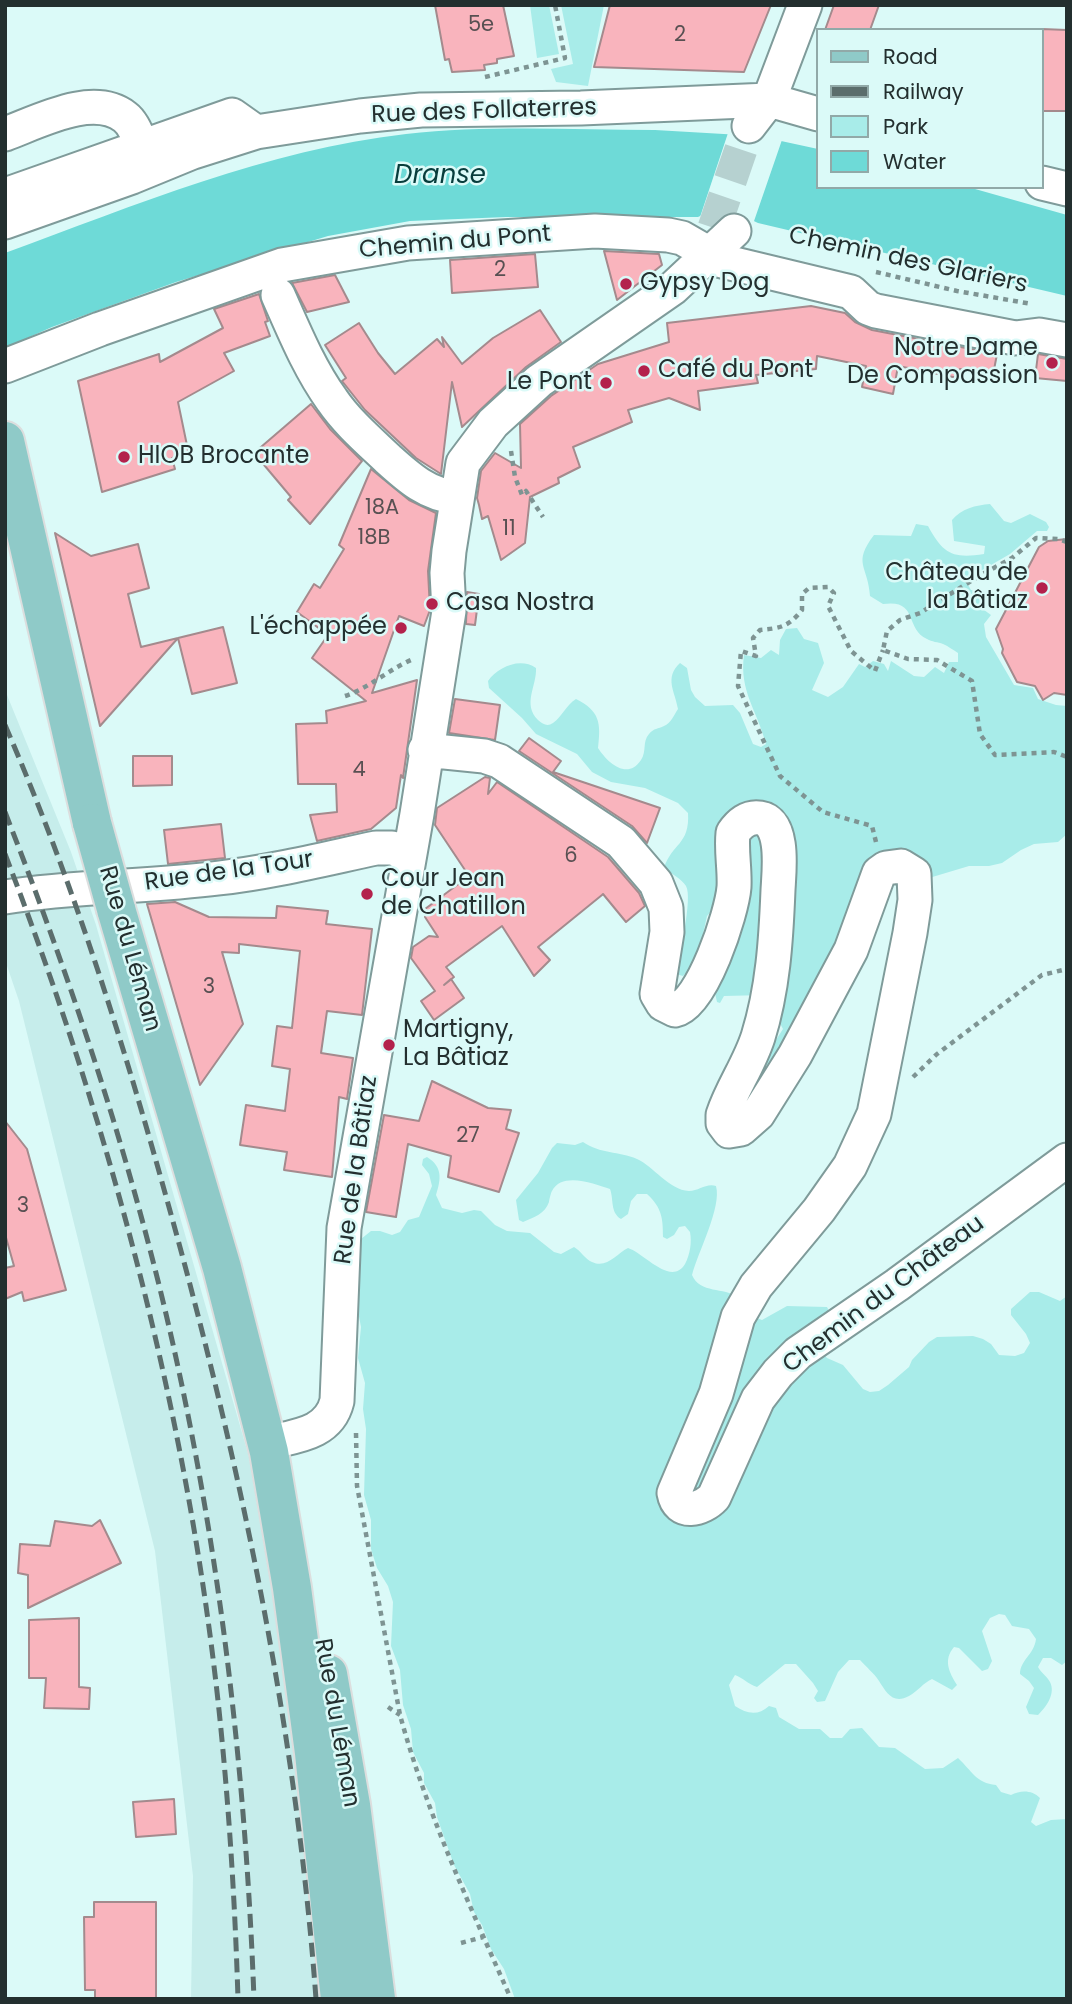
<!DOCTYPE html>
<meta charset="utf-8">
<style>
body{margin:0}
#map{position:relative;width:1072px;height:2004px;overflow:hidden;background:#dbfaf8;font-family:Poppins,sans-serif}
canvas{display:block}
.frame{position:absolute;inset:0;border:7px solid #232f2f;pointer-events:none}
.legend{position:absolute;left:816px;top:28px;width:228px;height:161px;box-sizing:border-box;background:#dbfaf8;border:2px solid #91a9a8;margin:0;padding:9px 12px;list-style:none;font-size:21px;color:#232f2f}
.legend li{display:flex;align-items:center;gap:14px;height:35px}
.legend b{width:35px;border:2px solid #91a9a8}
</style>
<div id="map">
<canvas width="1072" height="2004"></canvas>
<div class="frame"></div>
<ul class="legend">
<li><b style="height:9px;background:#8fcac8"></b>Road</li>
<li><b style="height:9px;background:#5b6d6c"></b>Railway</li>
<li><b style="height:19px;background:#a8ece9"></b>Park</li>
<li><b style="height:19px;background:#6edad7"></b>Water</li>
</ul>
</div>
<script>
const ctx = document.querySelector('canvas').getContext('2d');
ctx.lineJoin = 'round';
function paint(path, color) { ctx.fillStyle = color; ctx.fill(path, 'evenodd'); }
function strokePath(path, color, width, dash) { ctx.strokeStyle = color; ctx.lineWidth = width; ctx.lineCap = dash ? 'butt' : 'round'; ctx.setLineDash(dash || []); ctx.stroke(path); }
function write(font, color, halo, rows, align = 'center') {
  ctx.font = font + ' Poppins,sans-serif'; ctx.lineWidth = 5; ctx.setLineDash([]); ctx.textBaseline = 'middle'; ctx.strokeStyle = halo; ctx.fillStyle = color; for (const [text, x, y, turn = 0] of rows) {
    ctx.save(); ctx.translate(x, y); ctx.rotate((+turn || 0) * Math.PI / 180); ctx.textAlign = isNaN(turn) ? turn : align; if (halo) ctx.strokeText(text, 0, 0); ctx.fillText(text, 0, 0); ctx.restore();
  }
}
paint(new Path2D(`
 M5,690L71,852L96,925L249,1457L321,1883L330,1999H191L193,1876L155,1551L19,1001L5,960Z`), '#c6edeb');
paint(new Path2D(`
 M530,5H549L559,54L537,58Z
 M561,5H604L588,86L556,82L551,69L573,64Z
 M990,504L1004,521L1011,523L1030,514L1046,522L1049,527L1047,531H1037L1010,554L965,580L971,590L991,593L992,602L980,607L991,615L984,624L986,637L1014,685L1033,688L1038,699L1056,705L1067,706V834L1058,842L1034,844L1021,850L1002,863L989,866H969L929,878L862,872L858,881L863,905L780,1066L764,1065L772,1046L783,1029L765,995L724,996L720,1003L717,1002L715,993L727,894L707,916L700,948L690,969L683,976L676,974C679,957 693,898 686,886C682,879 670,873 664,868C672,843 690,845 688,813L678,803L645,788L611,782L592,772L577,754L536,734L522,718L489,688L488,681C498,667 520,657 536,668C537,686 522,704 538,720C543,724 547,727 553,723C562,717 566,705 576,699C600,711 601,723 598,748C607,762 627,781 641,760C647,751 642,742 649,734C654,728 658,729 664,726C671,723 674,715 678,709C675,691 664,678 680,663L687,668L691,690L695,697L705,706L733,705L740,713L753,744L761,747L766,744C757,710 739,691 744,655L761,658L771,650L779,655L780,640L786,629L797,628L804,639L818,643L824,663L812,690L828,697L843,687L859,664L865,667L873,661L884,664L888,671L891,661L914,676L924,677L935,667L944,673L949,662H958V653C953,650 948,646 943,644C938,642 932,642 927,639C904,628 919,599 883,604L870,596C868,565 852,564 874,535L911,536L916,524L928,526C943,554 953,559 984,554L985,546L954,541L952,520C961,509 976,505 990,504Z
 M583,1142C600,1154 619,1151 637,1159C653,1166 669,1190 689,1191C699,1191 706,1183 716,1186C722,1207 698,1252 692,1275C700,1294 724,1287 738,1297L739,1311L762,1320L787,1306L827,1307L831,1315L815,1345L827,1358L843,1365L863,1389L870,1392L879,1391L888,1385L909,1367L912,1360L929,1342L937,1337L973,1336L983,1339L991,1344L999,1355L1015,1356L1024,1353L1030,1343L1026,1334L1011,1315V1309L1030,1292H1039L1060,1301L1067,1296V1661L1062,1665L1051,1658H1043L1038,1667C1041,1673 1047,1676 1050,1682C1056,1694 1046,1707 1038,1715L1029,1714L1026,1707L1034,1688L1029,1681L1020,1674C1020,1660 1034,1655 1036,1639L1029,1629L1012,1626L1005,1615L999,1614L990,1618L982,1631L992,1661L988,1669L982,1671L959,1648L954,1647C943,1660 949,1672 957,1685L952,1690L932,1679C923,1683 918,1691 909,1696C893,1705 886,1692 879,1681C874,1673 866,1667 860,1660H849L838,1672L825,1701L817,1702L814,1698L818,1691L813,1683L796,1664H785L757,1687C748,1684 743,1678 735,1675L729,1685L735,1706C747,1714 758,1716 769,1706L776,1708L779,1717L799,1729H820L830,1738H842L850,1729L862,1728L879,1747L895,1748L925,1769L943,1768L958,1758C972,1771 976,1783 996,1785L1001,1792L1011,1795C1021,1790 1032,1790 1040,1798L1031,1822L1036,1826L1051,1820L1067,1819V1999H515L504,1969L491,1949L482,1925L474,1912L470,1894L454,1865L437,1817L435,1803L424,1783V1773L413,1752L411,1729L403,1705L400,1670L391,1646L393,1602L388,1586L377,1568L371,1549V1520L364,1495L366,1429L363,1409L365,1383L358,1358L361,1327L354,1291L355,1258L361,1239L371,1231H380L392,1235L400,1232L408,1220L419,1217L432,1186L429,1174L422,1165L423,1159L427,1157C443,1167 441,1179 436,1195L442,1208L462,1213L474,1210L481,1211L495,1225L507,1231L530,1233L554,1252L561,1254L574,1247C581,1251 585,1259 592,1262C607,1269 616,1254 628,1248C644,1253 671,1287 685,1264C690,1255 692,1242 690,1232L685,1226L679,1227L674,1235L667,1239L663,1237C663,1218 662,1208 647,1194H637L631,1201L628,1214L621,1219C610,1212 614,1200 610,1189C595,1184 562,1171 552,1191C551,1192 549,1201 549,1202C545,1214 534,1217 523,1222L519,1220L516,1200L538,1173L552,1148L557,1143L575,1145Z`), '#a8ece9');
paint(new Path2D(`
 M655,130L758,136L818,149V187H968L1067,215V296L758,223C732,211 725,204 698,217H506L410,221L328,236L176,282L52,327L5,348V253C136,205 267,150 406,134C488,125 573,130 655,130Z`), '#6edad7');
paint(new Path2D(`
 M729,130L783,137L753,224L731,214L716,213L699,220Z`), '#dbfaf8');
const building = new Path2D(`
 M435,5H503L514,56L497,59V63L484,65L485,70L452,72L449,59L445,60Z
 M610,5H771L744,72L594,67Z
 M834,5H879L870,30H825Z
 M1042,29L1067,30V111H1042Z
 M604,251L659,254L662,265L617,300Z
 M535,254L538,287L452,293L450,260Z
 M335,275L349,302L307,312L292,283Z
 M259,294L268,321L265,322L270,336L224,353L234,371L178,402L189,455L172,458L175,469L102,492L78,381L159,354L160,362L223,328L214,309Z
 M811,306L845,313L855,322L872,330L997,354L993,375L960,369L958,378L898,366L893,394L862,387L866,366L817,356L816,369L756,375L758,383L698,391L700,410L669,398L628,410L632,422L573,447L580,467L558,478L559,483L530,497L525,543L501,560L488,516L482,519L479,505L477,498L481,471L495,453L521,468L520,424L551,396L598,364L669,342L667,323Z
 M540,310L561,342L526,367L462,427L452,382L441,474L416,458L365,410L342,381L346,378L325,345L359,323L378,353L395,374L437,339L444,347L442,337L462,364L493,338Z
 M1038,354L1067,359V381L1035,378Z
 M311,404L330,429L362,461L310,524L288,500L291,497L254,453Z
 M371,469L409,500L436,513L428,571L430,610L424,626L399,616L372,693L417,680L403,778L401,775L396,808L371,829L317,841L310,815L337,812L336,784H298L296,724L327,723L326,711L366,701L312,658L328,635L297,612L314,584L320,588L344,549L339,545Z
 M55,533L91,556L138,544L149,588L128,594L141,647L178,638L100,726Z
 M1067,539V695L1054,693L1043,700L1035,686L1017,682L1002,653L1003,649L996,629L1039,547L1048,541Z
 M467,592L479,594L475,625L466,624Z
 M223,627L237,683L192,694L178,638Z
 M455,699L500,705L495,740L449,733Z
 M529,738L561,761L553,772L660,808L647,843L632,826L519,751Z
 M133,756H172V785L133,786Z
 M485,777L490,778L488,794L497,782L608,857L639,893L645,906L626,922L603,894L602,895L538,947L550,960L534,976L502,926L446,967L454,977L444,985L451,979L464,998L434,1020L421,1001L435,991L411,958L413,947L429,936L438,937L425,917V909L469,876L435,825L437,808Z
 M221,824L225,858L168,864L164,830Z
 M175,902L209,917L276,918L277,906L328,911L326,924L372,929L362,1015L327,1011L321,1053L353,1058L347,1099L339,1097L332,1177L284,1170L287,1152L240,1145L246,1105L285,1111L290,1069L272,1066L277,1026L292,1028L300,951L239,944V953L222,952L243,1024L200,1085L147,904Z
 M432,1081L488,1108L511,1110L506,1129L519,1133L499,1192L448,1177L451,1156L408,1144L396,1217L366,1212L384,1115L419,1121Z
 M5,1121L27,1149L66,1290L24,1301L22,1292L5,1299V1268L14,1266L5,1234Z
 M100,1520L121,1563L28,1608V1575L18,1573L20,1544L50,1546L55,1521L92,1526Z
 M79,1618V1687L90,1688L89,1709L44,1708L46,1678H29V1620Z
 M174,1799L176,1834L136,1837L133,1802Z
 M94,1902H156V1999H95V1990H85L84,1917H94Z`);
paint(building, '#f9b4bd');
strokePath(building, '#a48a8d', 2);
strokePath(new Path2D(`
 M714,228L749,126`), '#b6d1d0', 33, [33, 17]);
const minor = new Path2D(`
 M749,126L769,100L805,5
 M5,134C38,122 93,92 125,117C133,123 138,136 141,145
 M1042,183L1067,189
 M5,195L232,115L256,132
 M5,222L132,177L193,152L256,132L360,116L421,110L581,108L769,100L818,114
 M278,295C294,331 309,368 332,400C347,422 368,440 388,459C409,478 428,495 456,497
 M5,366L100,329L282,265L408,243L595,231L668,235L682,238L722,261L851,292L868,308L876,311L1015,338L1039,335L1067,340
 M425,750L484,756L499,761L621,842L656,883L666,908L667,932L657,994L663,1004L675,1010C702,1005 732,913 734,887C735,869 731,851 733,833C739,824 748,816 760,818C785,822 779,871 778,890C776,940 773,989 758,1037C749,1065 732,1088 723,1115V1123L729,1131L741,1129L758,1114L795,1055L851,950L879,873L886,868L901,866L914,874L915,900L910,933L874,1114L850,1166L819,1210L756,1286L738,1317L716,1394L674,1493C678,1516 702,1510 714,1497L758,1399L778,1373L798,1353L897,1285L1067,1160
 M5,897C76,886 148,887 219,878C272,872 324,859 376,848H392L408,853
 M267,1443C296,1436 329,1434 337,1401L344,1228L417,814L449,611L447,573L449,551L463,463L493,423L539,381L673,288L734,231`);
const primary = new Path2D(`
 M5,441L92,823
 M116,909L222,1268L269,1452L292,1588L314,1753L340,1999
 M328,1674L351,1805L376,1999`);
strokePath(minor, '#7f9b9a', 37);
strokePath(primary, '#dcdede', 42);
strokePath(new Path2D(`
 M485,77L565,58L555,5
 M876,272L957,291L1032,304
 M511,451L515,477L522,495L526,491L543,517
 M1067,542L1058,539L1036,538L1012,558L979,576L920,613L900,620L887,631L883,650L908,659L937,660L972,681L980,734L995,755L1054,752L1067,757
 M345,696C369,688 388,670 411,660
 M876,842L872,826L823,812L780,776L738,686L741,651L756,656L753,638L760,630C781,628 788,627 802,610V594L809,588L828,587L834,593L828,606L851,651L875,671L883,650
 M913,1077L937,1054L1042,975L1067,969
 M356,1433L357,1486L400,1715C427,1814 470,1906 511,1999
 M388,1707L400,1715
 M461,1943L483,1937`), '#7e9493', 4.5, [5, 5]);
strokePath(minor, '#fff', 33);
strokePath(primary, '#8fcac8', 38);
strokePath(new Path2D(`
 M5,725C72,879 122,1038 167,1200C240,1461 296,1728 316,1999
 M5,812C76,993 137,1177 178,1367C223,1575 246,1786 254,1999
 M5,854C111,1128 188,1418 219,1710C229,1806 235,1902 238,1999`), '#5b6d6c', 5, [14, 7]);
const primaryBridge = new Path2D(`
 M92,823L116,909`);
strokePath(primaryBridge, '#dcdede', 42, []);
strokePath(primaryBridge, '#8fcac8', 38);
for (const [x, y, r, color] of [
 [626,284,7,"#b3224c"],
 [1052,363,7,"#b3224c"],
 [644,371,7,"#b3224c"],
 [606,383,7,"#b3224c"],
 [124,457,7,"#b3224c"],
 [1042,588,7,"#b3224c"],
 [432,604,7,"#b3224c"],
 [401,628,7,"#b3224c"],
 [367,894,7,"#b3224c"],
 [389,1045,7,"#b3224c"]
]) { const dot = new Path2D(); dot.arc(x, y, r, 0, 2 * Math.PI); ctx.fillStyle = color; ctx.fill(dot); strokePath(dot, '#dbfaf8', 2.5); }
write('21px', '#585052', null, [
 ["5e",481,26],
 ["2",680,36],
 ["2",500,271],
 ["18A",382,509],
 ["11",509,530],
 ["18B",374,539],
 ["4",359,771],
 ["6",571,857],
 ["3",209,988],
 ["27",468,1137],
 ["3",23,1207]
]);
write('24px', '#232f2f', '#dbfaf8', [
 ["Rue des Follaterres",484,112,-2],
 ["Chemin du Pont",455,243,-5],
 ["Chemin des Glariers",908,261,12],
 ["Rue de la Tour",229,872,-8],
 ["Rue du Léman",129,949,74],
 ["Rue de la Bâtiaz",357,1170,-82],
 ["Chemin du Château",884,1295,-37],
 ["Rue du Léman",336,1723,80]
]);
write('24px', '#232f2f', '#dbfaf8', [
 ["Gypsy Dog",640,284],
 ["Notre Dame",1038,349,"right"],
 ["De Compassion",1038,377,"right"],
 ["Café du Pont",658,371],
 ["Le Pont",592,383,"right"],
 ["HIOB Brocante",138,457],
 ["Château de",1028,574,"right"],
 ["la Bâtiaz",1028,602,"right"],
 ["Casa Nostra",446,604],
 ["L'échappée",387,628,"right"],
 ["Cour Jean",381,880],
 ["de Chatillon",381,908],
 ["Martigny,",403,1031],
 ["La Bâtiaz",403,1059]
], 'left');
write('italic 26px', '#073d3c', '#dbfaf8', [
 ["Dranse",440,176]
]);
</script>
